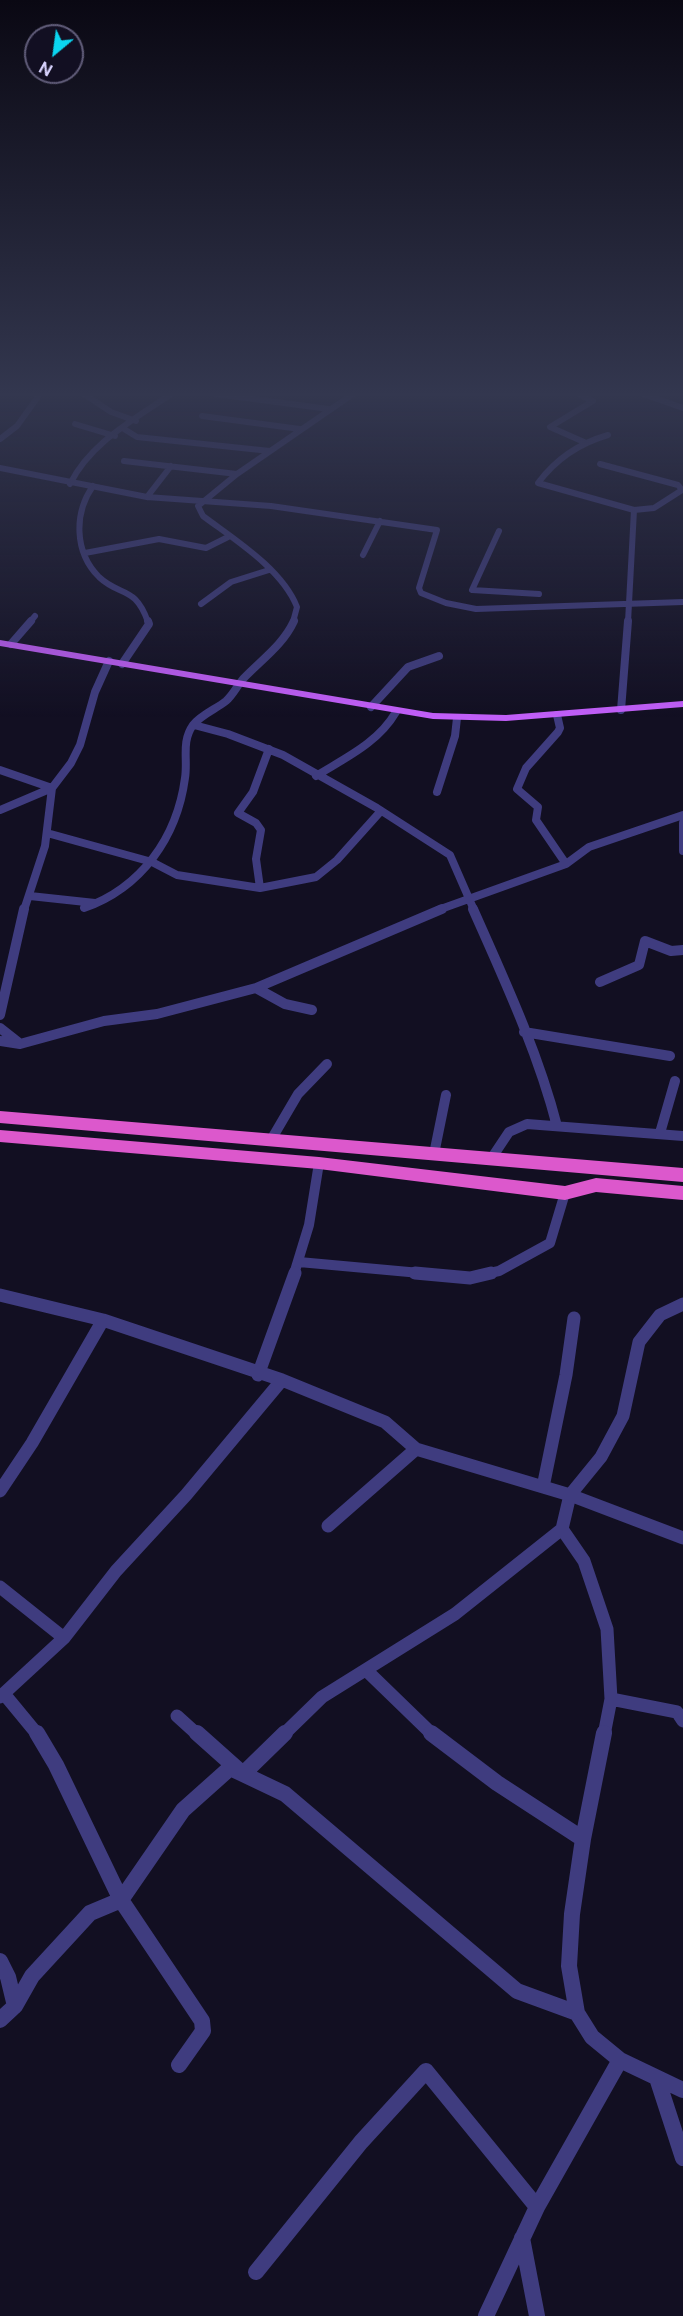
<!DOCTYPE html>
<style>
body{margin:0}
#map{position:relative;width:683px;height:2316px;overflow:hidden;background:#120f22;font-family:"Public Sans",sans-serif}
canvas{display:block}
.north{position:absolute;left:24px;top:24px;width:60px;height:60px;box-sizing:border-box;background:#120f22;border:2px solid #615d7a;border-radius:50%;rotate:209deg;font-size:16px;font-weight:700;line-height:24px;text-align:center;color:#d7d2fd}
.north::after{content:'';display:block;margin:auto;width:21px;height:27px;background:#0bd5f0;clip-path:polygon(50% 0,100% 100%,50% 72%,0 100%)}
</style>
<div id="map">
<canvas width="683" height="2316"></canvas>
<div class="north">N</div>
</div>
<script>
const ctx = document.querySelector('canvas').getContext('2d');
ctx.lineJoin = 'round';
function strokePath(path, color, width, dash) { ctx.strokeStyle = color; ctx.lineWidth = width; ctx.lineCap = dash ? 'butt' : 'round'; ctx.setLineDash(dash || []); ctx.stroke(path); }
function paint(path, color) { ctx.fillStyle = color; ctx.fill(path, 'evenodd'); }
strokePath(new Path2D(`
 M84,394L111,412L136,421
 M216,394L329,409
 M578,394L593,401L550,427L584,442
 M643,394L683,408
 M202,416L300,429
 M75,424L115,436
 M124,429L137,437L270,451
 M0,439L17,426L40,394
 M124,461L237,474
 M600,464L678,485L682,490L654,508L634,510L538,483C556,459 580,443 608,435
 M0,468L147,497L271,506L437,530L419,588L421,593L446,603L476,609L683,602
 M70,484C91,442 134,420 171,394
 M93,486C74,513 74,552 99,577C120,597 135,585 148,622
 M147,497L171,466
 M499,531L472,590L539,594
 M85,553L159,539L206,548L228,537
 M363,555L380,521
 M201,604L231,582L269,570
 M30,622L35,616
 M293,622L297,607C282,569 235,540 203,516L198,506L237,474L353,394
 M628,622L634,510`), '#3f3c7f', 6);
strokePath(new Path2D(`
 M11,644L31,621
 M122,664L149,624L148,621
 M371,707L408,667L439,656
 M621,710L628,621
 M557,715L560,728L558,732L526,768L517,789L538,807L536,820L566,864
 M194,725L228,734L283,755L377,808L450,855L474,910
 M0,770L52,788
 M316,776C345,758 378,743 396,712
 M437,792L455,736L457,718
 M0,810L52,788L71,763L80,745L95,692L109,661
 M683,823V851
 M47,833L152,862L177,875L260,888L316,877L337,860L380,812
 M260,888L256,859L261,830L256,823L238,813L253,792L269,749
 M30,896L95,903
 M84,908C141,888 177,838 185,778C188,759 181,742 193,725C202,714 216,709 226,701C233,695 237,686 243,679C261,660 283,645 294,621
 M24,910L45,846L52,788
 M438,910L566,864L589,847L683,815`), '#3f3c7f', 8);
strokePath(new Path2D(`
 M473,909C504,979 538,1052 557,1126
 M600,982L639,965L645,941L671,951L683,950
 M256,988L285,1004L312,1010
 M0,1015L24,909
 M0,1028L19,1043
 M524,1032L670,1056
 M0,1041L20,1044L104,1021L157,1014L256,988L442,909
 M660,1133L675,1081
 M271,1140L298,1094L327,1064
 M434,1154L446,1095
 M491,1159L509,1132L527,1124L683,1136
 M299,1262L431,1274
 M294,1274L309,1225L319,1163
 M485,1274L499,1271L550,1243L565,1193`), '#3f3c7f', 10);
strokePath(new Path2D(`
 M415,1273L470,1278L491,1273
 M0,1295L103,1320L282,1380L385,1422L416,1449L570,1495L683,1538
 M258,1375L295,1273
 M543,1487L566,1375L574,1318
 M0,1491L32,1443L103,1320
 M328,1526L416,1449
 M562,1529L584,1561L607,1629L611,1699L604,1735
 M0,1587L64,1638
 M367,1671L433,1735
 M5,1695L38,1735
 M0,1697L64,1638L116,1571L186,1495L282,1380
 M611,1699L677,1712L683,1721
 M177,1716L198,1735
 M283,1735L322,1697L455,1614L562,1529L570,1495L601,1457L623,1416L639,1342L660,1315L683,1304`), '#3f3c7f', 13);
strokePath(new Path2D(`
 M37,1733L56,1765L121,1900L202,2021L203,2031L179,2065
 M197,1733L243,1774L285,1794L517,1991L577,2013L569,1966L572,1914L583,1839L604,1733
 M431,1733L497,1783L583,1839
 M0,1961L8,1977L15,2006
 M577,2013L592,2037L620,2060L683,2090
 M0,2020L15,2006L32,1976L90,1913L121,1900L183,1810L230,1768L243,1774L285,1733
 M657,2078L683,2158
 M522,2238L537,2316
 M256,2272L361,2142L426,2071L537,2207
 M486,2316L537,2207L620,2060`), '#3f3c7f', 16);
paint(new Path2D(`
 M0,640L433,713L506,715L683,701V707L506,721L433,719L0,646Z`), '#c15ef8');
paint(new Path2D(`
 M0,1111L683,1168V1182L0,1123Z
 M0,1130L319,1157L565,1186L596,1178L683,1186V1200L596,1192L565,1200L319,1169L0,1142Z`), '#dc58cc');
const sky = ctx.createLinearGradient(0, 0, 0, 718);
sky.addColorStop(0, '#0a0813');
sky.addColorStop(0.55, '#33374f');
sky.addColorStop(1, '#33374f00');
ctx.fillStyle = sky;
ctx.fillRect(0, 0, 683, 718);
</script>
